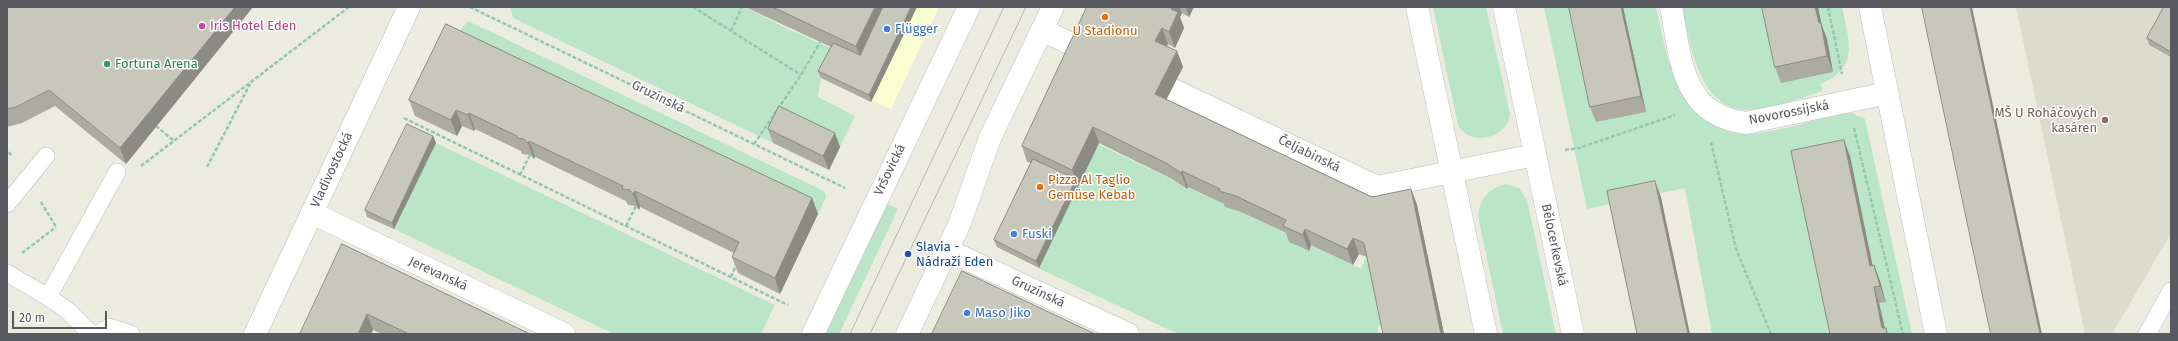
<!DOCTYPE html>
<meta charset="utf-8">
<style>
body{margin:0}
#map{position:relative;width:2178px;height:341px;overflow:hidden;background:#ebecdf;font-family:"Fira Sans",sans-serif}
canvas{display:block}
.frame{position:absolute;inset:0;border:8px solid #585961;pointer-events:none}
.scale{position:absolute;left:12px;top:311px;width:95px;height:18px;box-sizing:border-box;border:2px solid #585961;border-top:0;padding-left:5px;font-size:12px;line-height:14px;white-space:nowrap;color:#585961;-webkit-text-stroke:3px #fff;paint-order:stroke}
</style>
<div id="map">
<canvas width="2178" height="341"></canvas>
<div class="frame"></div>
<div class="scale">20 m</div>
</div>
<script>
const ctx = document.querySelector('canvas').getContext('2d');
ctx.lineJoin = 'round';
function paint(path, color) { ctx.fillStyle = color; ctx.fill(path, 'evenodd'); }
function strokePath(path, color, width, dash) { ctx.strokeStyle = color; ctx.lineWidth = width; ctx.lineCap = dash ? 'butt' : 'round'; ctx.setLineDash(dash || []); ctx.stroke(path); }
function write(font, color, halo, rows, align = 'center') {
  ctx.font = font + ' "Fira Sans",sans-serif'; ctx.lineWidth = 3; ctx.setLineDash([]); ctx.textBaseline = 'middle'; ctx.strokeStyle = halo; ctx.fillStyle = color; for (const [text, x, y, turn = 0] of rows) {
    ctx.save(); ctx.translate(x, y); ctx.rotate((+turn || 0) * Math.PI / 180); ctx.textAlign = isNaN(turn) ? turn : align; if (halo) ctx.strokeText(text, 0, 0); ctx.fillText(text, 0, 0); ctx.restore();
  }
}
paint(new Path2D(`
 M874,7H939L891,109L821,78L835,50L886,12Z`), '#faffd1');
paint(new Path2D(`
 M2016,7H2171V233L2112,334H2085Z`), '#dbdcce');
paint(new Path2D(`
 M510,7H744L790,30L835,50L821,78L818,97L855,116L840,147L785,120L773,143L513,18Z
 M1433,7H1486L1510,114C1508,138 1470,148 1458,125Z
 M1544,7H1656C1666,49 1671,100 1712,124C1721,129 1730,133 1741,134C1769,135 1810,121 1839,114L1852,113L1865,119L1912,334H1886L1879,303L1886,302L1880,281L1832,334H1712L1685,188L1587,209Z
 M1682,7H1765L1833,72L1827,39H1824L1818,7H1842C1849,41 1860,67 1821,84L1822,91C1800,98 1778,108 1755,110C1699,115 1691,47 1682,7Z
 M468,21L824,191L826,197L818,214L452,40Z
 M436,143L775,305L761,334H614L394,229Z
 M1098,144L1171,179L1186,189L1187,187L1226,205L1225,207L1241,212L1291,236L1289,242L1308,251L1311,245L1361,269L1366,257L1369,259L1383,325L1378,326L1379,334H1178L1038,268Z
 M1506,184L1519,188L1527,200L1556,334H1503L1478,216C1480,198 1489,188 1506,184Z
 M887,204L898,209L839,334H825Z`), '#bae5c9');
const service = new Path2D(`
 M7,204L46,156
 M7,273L48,297
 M91,334L67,310L48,297L117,172
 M99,334L109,327L131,334
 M2147,334L2171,291`);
const minor = new Path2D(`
 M1671,7C1681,59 1681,115 1746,123L1887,93
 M1870,7L1936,334
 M1042,30L1080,48
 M1171,89L1377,187L1535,155
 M312,213L564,334
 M947,250L1128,334
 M255,334L409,7`);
const secondary = new Path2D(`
 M1417,7L1486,334
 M1504,7L1573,334
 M813,334L969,7
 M907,334L959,225L990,138L1053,7`);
strokePath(service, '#bdbcc4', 18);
strokePath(minor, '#bdbcc4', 23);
strokePath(secondary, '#c1c1cb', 23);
strokePath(new Path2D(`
 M470,7L845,188
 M693,7L801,75
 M1828,7L1842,74
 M731,31L742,7
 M404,118L788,305
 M156,126L174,141
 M1854,128L1903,334
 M1711,142L1736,249L1771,334
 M754,144L801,75L820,42
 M1565,150L1579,148L1675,115
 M9,152L12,157
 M141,166L349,7
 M207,167L250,84
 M520,175L530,155
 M41,202L56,227
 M626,226L636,206
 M22,253L56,227
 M731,277L736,265`), '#93c6b4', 2.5, [4, 2]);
strokePath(service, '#fff', 17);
strokePath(minor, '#fff', 22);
strokePath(secondary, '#fff', 22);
strokePath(new Path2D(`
 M850,334L1004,7
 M870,334L1026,7`), '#b5b5b6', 1);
paint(new Path2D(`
 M7,7H253L126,164L55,106L22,123L7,127Z
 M745,7H917L871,102L821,78L818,71L831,47Z
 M1087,7H1194L1189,17L1182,13L1180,17L1184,28L1175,48L1168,44L1167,46L1177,51L1183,67L1166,100L1372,197L1411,189L1417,205L1444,334H1383L1367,257L1359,254L1353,265L1311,245L1309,251L1289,242L1286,233L1241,212L1225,207L1224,204L1188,187L1187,189L1172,179L1099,143L1039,268L997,247L994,240L1031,163L1027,162L1022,146Z
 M1623,7L1646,112L1596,122L1590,107Z
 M1818,7L1821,23L1827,39L1833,72L1781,83L1775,67Z
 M2171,7V57L2149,45L2147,38Z
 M446,24L812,198L818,214L780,294L738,273L732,257L734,253L640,207L639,210L636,206L628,205L626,201L535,157L534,159L530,155L522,154L521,151L475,129L474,131L462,126L457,136L415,116L409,100Z
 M768,129L840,147L829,170L773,143Z
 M433,136L436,143L394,229L367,217L365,210Z
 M1850,156L1872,266L1874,265L1880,281L1886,302L1879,303L1885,328H1886L1888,334H1830Z
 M342,244L530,334H382L373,330L371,334Z`), '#ababa2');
paint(new Path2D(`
 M235,7H253L126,164L120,148Z
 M875,7H884L862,62L856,46Z
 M911,7H917L871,102L869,95Z
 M1172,7H1179L1182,13L1180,17L1184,28L1175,48L1169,32L1171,9Z
 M1186,7H1194L1189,17Z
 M1621,7H1623L1646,112L1641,96Z
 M1815,7H1818L1824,36L1821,23L1827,39L1833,72L1827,56L1819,23Z
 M1970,7H1972L2042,334H2040Z
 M1162,28L1168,44L1161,57L1155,41Z
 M1177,51L1183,67L1161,110L1155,94Z
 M456,110L462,126L457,136L451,120Z
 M469,113L475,129L474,131L468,115Z
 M1093,127L1099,143L1039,268L1036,261L1076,179L1072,170Z
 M835,133L840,147L829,170L823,156Z
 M433,136L436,143L394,229L392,223Z
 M1844,140L1850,156L1876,282L1870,266Z
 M529,141L535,157L534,159L528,143Z
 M1182,171L1188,187L1187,189L1181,173Z
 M1655,181L1661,197L1690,334H1688Z
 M1411,189L1417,205L1444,334H1441Z
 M635,191L640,207L639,210L633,194Z
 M812,198L818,214L780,294L775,278Z
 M1305,229L1311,245L1309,251L1303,235Z
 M1353,238L1359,254L1353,265L1347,249Z
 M1874,265L1880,281L1886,302L1880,286Z
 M1874,287L1879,303L1886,334L1882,328Z
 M367,314L373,330L371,334H358Z`), '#8b8b84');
const building = new Path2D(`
 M7,7H235L120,148L49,90L16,107L7,109Z
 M773,7H875L856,46Z
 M883,7H911L869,95L818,71L833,43L860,55Z
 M1087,7H1172L1171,9L1178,12L1169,32L1162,28L1155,41L1177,51L1155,94L1372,197L1411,189L1441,334H1383L1364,243L1353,238L1347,249L1305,229L1303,235L1283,226L1286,220L1236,196L1219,191L1220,189L1182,171L1181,173L1166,163L1093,127L1072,170L1022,146Z
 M1569,7H1621L1641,96L1590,107Z
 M1762,7H1815L1819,23H1821L1827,56L1775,67Z
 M1922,7H1970L2040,334H1991Z
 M2164,7H2171V52L2147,38Z
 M446,24L812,198L775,278L732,257L739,242L635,191L633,194L630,190L622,189L623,186L529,141L528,143L524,139L517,138V136L469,113L468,115L456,110L451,120L409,100Z
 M779,106L835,133L823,156L768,129Z
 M407,124L433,136L392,223L365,210Z
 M1844,140L1870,266L1874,265L1880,286L1874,287L1882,328H1886L1887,334H1830L1791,151Z
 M1033,159L1076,179L1036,261L994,240Z
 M1655,181L1688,334H1637L1607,191Z
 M342,244L530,334H409L367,314L358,334H300Z
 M962,271L1095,334H932Z`);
paint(building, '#c7c7bc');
strokePath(building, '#8b8b84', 1);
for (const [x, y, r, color] of [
 [1105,17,4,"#e8710a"],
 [202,26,4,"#d1479c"],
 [887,29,4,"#3f7fe0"],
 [107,64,4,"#2e9e5b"],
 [2105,120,4,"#8d6e63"],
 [1040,187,4,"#e8710a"],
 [1014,234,4,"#3f7fe0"],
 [908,254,4,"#1a4fb4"],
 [967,313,4,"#3f7fe0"]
]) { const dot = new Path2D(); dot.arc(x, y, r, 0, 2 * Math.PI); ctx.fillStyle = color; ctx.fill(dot); strokePath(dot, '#fff', 1.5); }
write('13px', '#b23c85', '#fff', [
 ["Iris Hotel Eden",210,26]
], 'left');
write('13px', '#366cbe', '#fff', [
 ["Flügger",895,29],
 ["Fuski",1022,234],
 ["Maso Jiko",975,313]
], 'left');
write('13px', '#c56008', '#fff', [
 ["U Stadionu",1105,31],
 ["Pizza Al Taglio",1048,180,"left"],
 ["Gemüse Kebab",1048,195,"left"]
]);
write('13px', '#27864d', '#fff', [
 ["Fortuna Arena",115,64]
], 'left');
write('13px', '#585961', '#fff', [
 ["Gruzínská",658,97,26],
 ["Novorossijská",1789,113,-11],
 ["Čeljabinská",1309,154,26],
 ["Vladivostocká",332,170,-65],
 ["Vršovická",890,170,-64],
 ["Bělocerkevská",1554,245,78],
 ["Jerevanská",438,274,25],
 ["Gruzínská",1038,292,25]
]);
write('13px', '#785e54', '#fff', [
 ["MŠ U Roháčových",2097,113],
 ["kasáren",2097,128]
], 'right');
write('13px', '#164399', '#fff', [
 ["Slavia -",916,247],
 ["Nádraží Eden",916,262]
], 'left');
</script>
